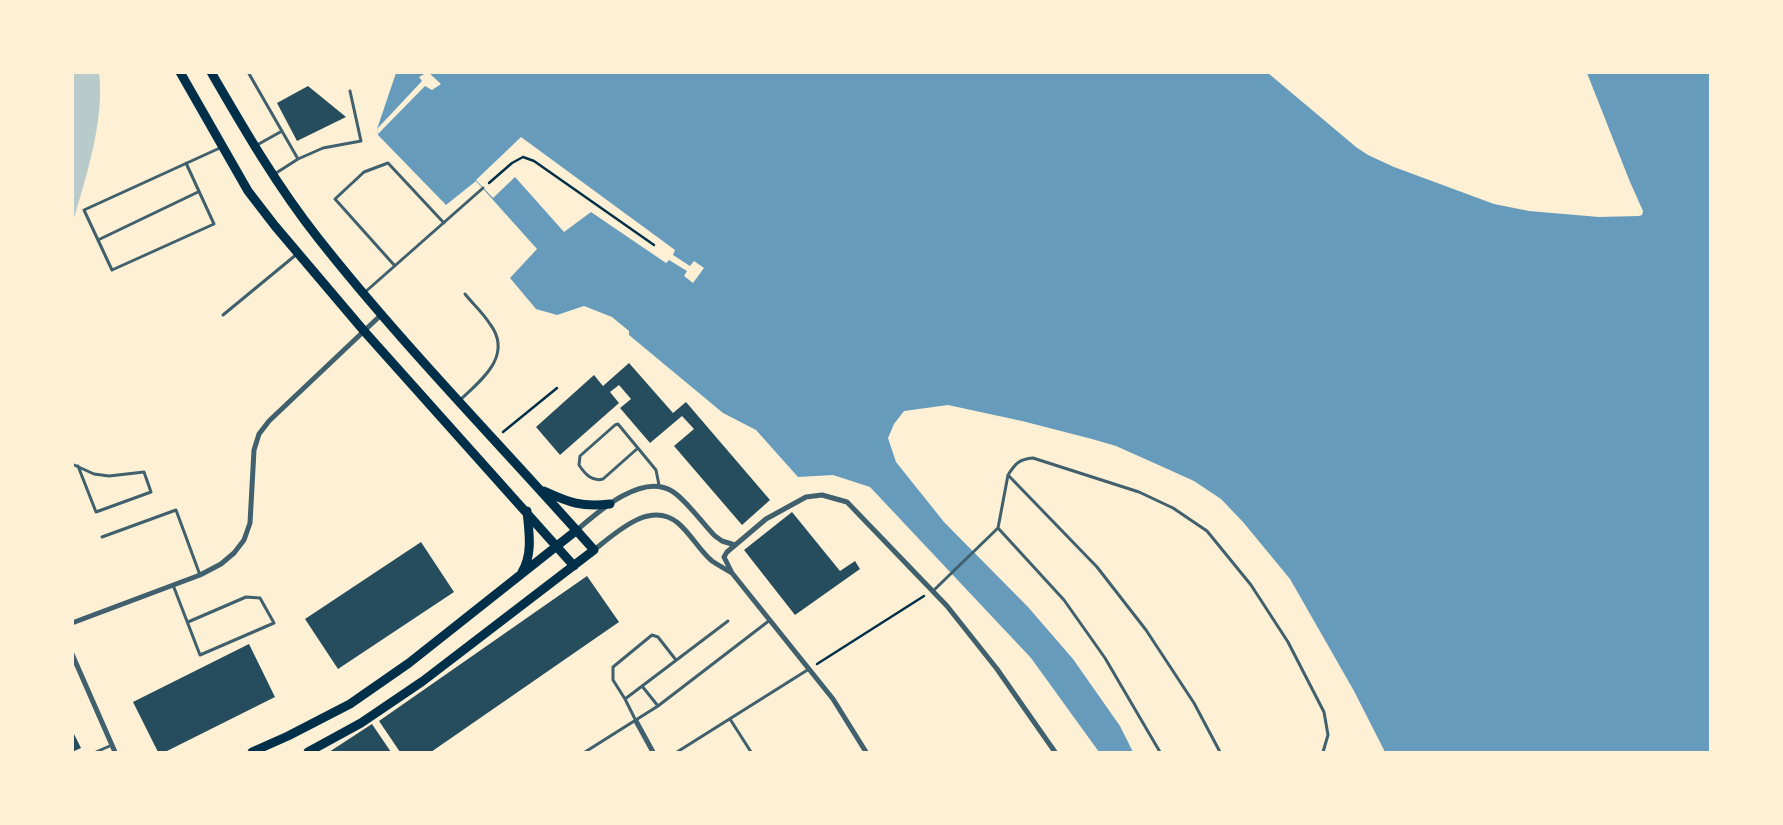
<!DOCTYPE html>
<style>
body{margin:0}
#map{position:relative;width:1783px;height:825px;overflow:hidden;background:#fdf0d5;font-family:Roboto,sans-serif}
canvas{display:block}
.frame{position:absolute;inset:0;border:74px solid #fdf0d5;pointer-events:none}
</style>
<div id="map">
<canvas width="1783" height="825"></canvas>
<div class="frame"></div>
</div>
<script>
const ctx = document.querySelector('canvas').getContext('2d');
ctx.lineJoin = 'round';
function paint(path, color) { ctx.fillStyle = color; ctx.fill(path, 'evenodd'); }
function strokePath(path, color, width, dash) { ctx.strokeStyle = color; ctx.lineWidth = width; ctx.lineCap = dash ? 'butt' : 'round'; ctx.setLineDash(dash || []); ctx.stroke(path); }
paint(new Path2D(`
 M73,72L99,73C105,119 86,177 73,222Z`), '#b9caca');
paint(new Path2D(`
 M396,73H1268L1356,147L1368,155L1394,167L1494,204L1529,211L1599,217L1639,216L1642,215L1643,211L1630,182L1587,73H1710V752H1385L1354,691L1290,579L1243,522L1221,499L1194,481L1163,467L1116,446L1092,439L1022,421L948,405L904,411L894,424L888,438L896,462L944,522L1028,607L1073,659L1120,726L1133,752H1099L1031,658L870,487L833,475L798,477L756,430L723,413L629,335V331L612,317L584,306L557,315L536,309L510,278L537,249L476,181L446,205L378,135L377,129Z`), '#669bbc');
paint(new Path2D(`
 M428,72L441,84L432,90L425,86L378,134L377,129L422,81L419,77Z
 M521,137L675,250L673,255L690,266L694,261L704,268L693,283L684,276L687,271L669,260L666,263L591,212L564,232L515,177L493,198L476,180Z`), '#fdf0d5');
paint(new Path2D(`
 M308,86L346,117L297,141L277,103Z
 M629,363L673,413L686,402L770,500L742,525L674,446L694,429L682,416L650,443L620,408L631,399L619,385L610,392L619,403L560,455L536,427L594,375L603,386Z
 M792,512L840,571L855,561L860,569L795,615L744,550Z
 M421,542L454,592L338,669L305,619Z
 M587,576L619,622L431,752H400L379,721Z
 M249,644L275,697L165,752H158L133,702Z
 M372,724L391,752H329Z
 M72,730L81,748L72,752Z`), '#264d5e');
strokePath(new Path2D(`
 M489,183L512,163L523,157L534,161L654,245
 M503,432L557,388
 M817,664L924,596`), '#003049', 2.5);
strokePath(new Path2D(`
 M248,72L298,159
 M257,145L282,131
 M186,163L214,224L112,270L84,210L222,147
 M273,175L298,159L323,148L361,141L350,91
 M98,240L198,192
 M395,266L335,199L364,172L388,163L444,223
 M364,293L483,188
 M223,315L297,254
 M459,401C480,381 514,356 490,324C483,313 473,304 465,294
 M638,448L603,479C592,482 585,474 579,465L580,456L615,425L618,424L656,470L659,485
 M72,464L94,474L109,476L144,472L151,492L96,512L78,466
 M1008,475C1015,464 1019,459 1033,458L1139,492L1173,508L1207,531L1251,585L1288,642L1324,712L1328,735L1323,752
 M998,528L1064,600L1105,658L1160,752
 M102,537L176,510L200,575
 M173,585L200,655L274,623L260,598L246,597L188,622
 M933,591L998,528L1008,475L1097,567L1146,630L1194,703L1220,752
 M642,686L658,706
 M625,699L613,680V667L652,635L658,637L676,660
 M730,719L751,752
 M636,721L625,699L728,621
 M96,752L112,745
 M585,752L658,706L770,620
 M677,752L809,669`), '#3f606c', 3);
strokePath(new Path2D(`
 M577,530C598,512 640,474 670,490C684,497 703,524 715,536L722,541L735,545
 M594,550C617,532 650,500 678,523C691,534 699,550 712,561C718,565 725,569 732,573L833,699L866,752
 M732,573L724,557L727,552L766,519L806,497L822,495L847,502L947,606L997,669L1055,752
 M72,623L200,575L221,564L234,553L244,540L250,523L254,450L259,434L269,421L382,314
 M72,654L115,752
 M636,721L653,752`), '#3f606c', 5);
strokePath(new Path2D(`
 M180,72L248,191L275,226L364,331L574,566
 M211,72C244,129 277,186 318,238C404,347 502,446 594,550L423,681L361,723L308,752
 M544,491C570,503 581,507 610,504
 M522,572C533,554 529,532 527,511
 M252,752L288,736L350,704L409,663L577,530`), '#003049', 9);
</script>
